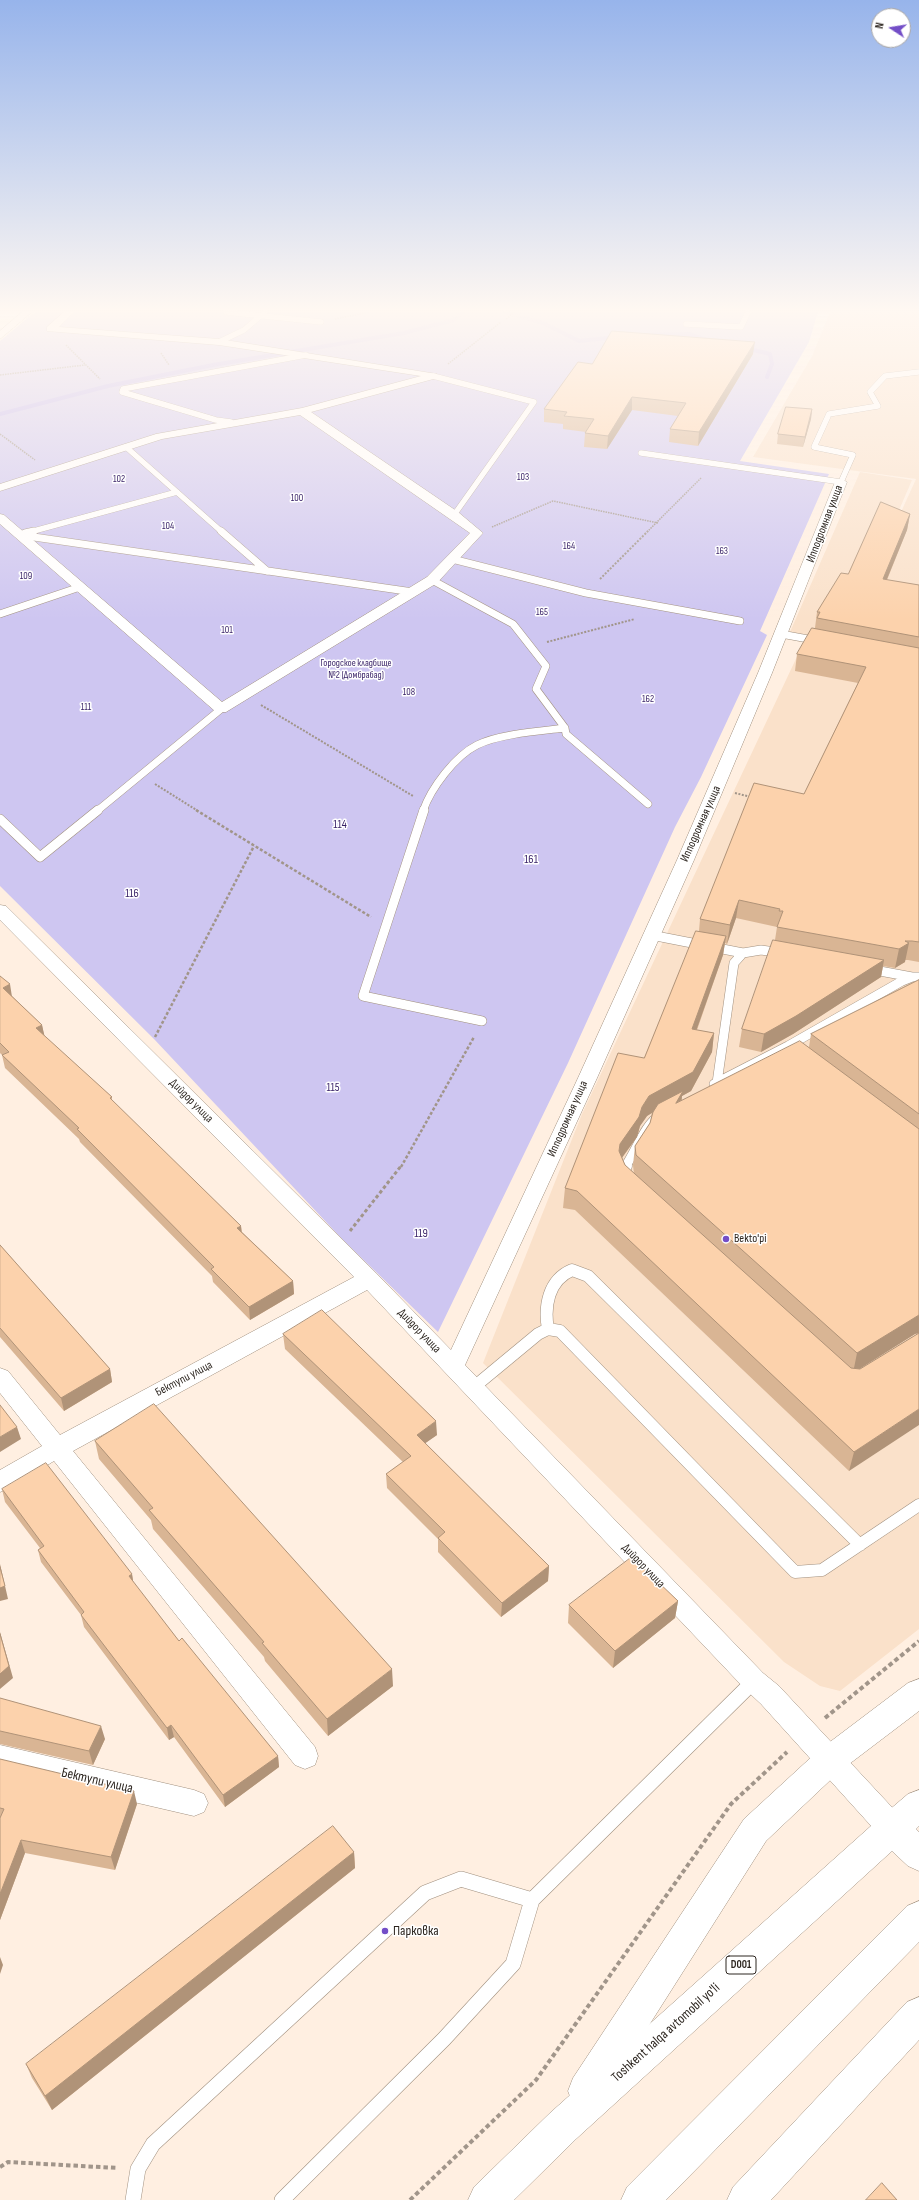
<!DOCTYPE html>
<meta charset="utf-8">
<style>
body{margin:0}
#map{position:relative;width:919px;height:2200px;overflow:hidden;background:#ffefe1;font-family:"Sofia Sans Condensed",sans-serif}
canvas{display:block}
.north{position:absolute;left:871px;top:8px;width:40px;height:40px;box-sizing:border-box;background:#fff;border:1px solid #aba8a6;border-radius:50%;rotate:282deg;font-size:11px;font-weight:700;line-height:16px;text-align:center;color:#2d2620}
.north::after{content:'';display:block;margin:auto;width:14px;height:18px;background:#734ec7;clip-path:polygon(50% 0,100% 100%,50% 72%,0 100%)}
</style>
<div id="map">
<canvas width="919" height="2200"></canvas>
<div class="north">N</div>
</div>
<script>
const ctx = document.querySelector('canvas').getContext('2d');
ctx.lineJoin = 'round';
function paint(path, color) { ctx.fillStyle = color; ctx.fill(path, 'evenodd'); }
function strokePath(path, color, width, dash) { ctx.strokeStyle = color; ctx.lineWidth = width; ctx.lineCap = dash ? 'butt' : 'round'; ctx.setLineDash(dash || []); ctx.stroke(path); }
function write(font, color, halo, rows, align = 'center') {
  ctx.font = font + ' "Sofia Sans Condensed",sans-serif'; ctx.lineWidth = 3; ctx.setLineDash([]); ctx.textBaseline = 'middle'; ctx.strokeStyle = halo; ctx.fillStyle = color; for (const [text, x, y, turn = 0] of rows) {
    ctx.save(); ctx.translate(x, y); ctx.rotate((+turn || 0) * Math.PI / 180); ctx.textAlign = isNaN(turn) ? turn : align; if (halo) ctx.strokeText(text, 0, 0); ctx.fillText(text, 0, 0); ctx.restore();
  }
}
paint(new Path2D(`
 M830,312H919V656L790,632L860,472L912,480L894,522L896,523L916,479L753,457L812,356Z
 M802,646L919,668V1629L840,1691L820,1686L784,1662L483,1363L582,1114Z`), '#fae1ca');
paint(new Path2D(`
 M35,312H818L809,342L740,461L829,474L760,631L767,635L701,777L675,827L568,1063L438,1332L343,1240L154,1039L0,886V341Z`), '#cec6f1');
strokePath(new Path2D(`
 M505,312L543,323L579,341L617,337
 M646,335L689,334L710,341
 M745,348L770,354L772,364L767,377
 M0,414L108,386L213,365L404,333L454,320L463,312`), '#bfb3f0', 4);
const laneFar4 = new Path2D(`
 M226,312L321,322
 M686,324L741,327L748,312
 M219,342L244,330L265,312
 M433,376L534,402L454,515
 M231,422L216,420L122,392L123,389L306,355
 M126,447L222,532
 M641,453L841,482L853,455L814,447L829,414L878,406L870,392L885,376L919,372
 M30,532L177,492`);
const laneFar3 = new Path2D(`
 M221,531L267,571
 M25,533L34,531
 M20,535L413,592
 M452,559L586,593L740,621
 M432,580L513,624L546,666L536,689L565,728L566,734L648,804
 M0,614L80,587
 M781,634L819,641
 M97,811L221,709
 M423,811C431,788 455,756 477,745C499,734 540,731 565,728`);
const laneFar2 = new Path2D(`
 M424,810L363,996L482,1021
 M0,819L40,857L98,810
 M651,935L743,953
 M869,969L912,977
 M717,1083L734,963L743,953L761,950L782,953
 M714,1084L788,1046L902,981L912,977H919
 M625,1167C636,1151 645,1124 660,1115`);
const laneFar1 = new Path2D(`
 M626,1166L624,1168L628,1179
 M548,1329C544,1307 548,1280 572,1270L588,1276L860,1545
 M474,1387L538,1334L548,1329L560,1331L795,1572L822,1570L919,1505`);
const lane = new Path2D(`
 M133,2200L138,2169L153,2144L425,1893L461,1879L532,1900
 M282,2200L444,2039L513,1964L532,1900L754,1681`);
const street = new Path2D(`
 M22,312H32L0,339V331Z
 M64,312H74L59,327L219,339L437,374V378L311,412L458,512L483,533L437,583L226,712H216L0,524V514L4,515L222,702L427,577L470,533L300,415L162,439L0,491V484L156,434L302,408L421,376L219,345L47,331V327Z
 M841,479L847,482L772,673L694,860L597,1078L465,1365L763,1673L779,1686L902,1818L906,1828L902,1838L892,1842L882,1838L761,1704L745,1689L367,1290L73,1451L315,1747L318,1756L315,1765L305,1769L295,1765L54,1461L8,1489L0,1492V1470L42,1446L0,1393V1368L8,1371L60,1435L354,1277L0,920V905L6,906L376,1273L451,1350L578,1078L677,860L758,673L835,482Z
 M0,1745L194,1790L204,1794L208,1803L204,1812L194,1816L0,1771Z`);
const secondary = new Path2D(`
 M919,1679V1711L840,1771L766,1841L599,2104L586,2109L573,2104L568,2091L573,2078L744,1819L818,1751L908,1683Z
 M919,1997V2040L771,2200H727L733,2187L907,2002Z`);
const highway = new Path2D(`
 M919,1790V1826L916,1829L919,1832V1871L908,1866L892,1851L576,2139L514,2200H468L474,2187L550,2113L881,1817L908,1794Z
 M919,1901V1942L666,2200H621L627,2187L907,1906Z`);
strokePath(laneFar4, '#a1907f', 6);
strokePath(laneFar3, '#a1907f', 8);
strokePath(laneFar2, '#a1907f', 10);
strokePath(laneFar1, '#a1907f', 13);
strokePath(lane, '#a1907f', 16);
strokePath(street, '#a1907f', 1);
strokePath(secondary, '#a1907f', 1);
strokePath(highway, '#a1907f', 1);
strokePath(new Path2D(`
 M335,319L369,312
 M506,319L514,312
 M66,345L100,379
 M161,353L169,365
 M448,364L501,322
 M0,375L85,365
 M0,434L35,460
 M492,527L553,501L658,523
 M647,532L701,478`), '#a1958a', 1.5, [1.5, 1]);
strokePath(new Path2D(`
 M600,579L648,531
 M547,642L635,619
 M261,705L413,796
 M155,784L198,811
 M735,793L751,797`), '#a1958a', 2, [2, 1.5]);
strokePath(new Path2D(`
 M196,810L371,917
 M155,1037L254,846
 M401,1167L474,1037`), '#a1958a', 2.5, [3, 2]);
strokePath(new Path2D(`
 M350,1231L401,1166`), '#a1958a', 3, [3.5, 2.5]);
strokePath(new Path2D(`
 M825,1718L919,1641
 M0,2167L8,2162L118,2168
 M410,2200L536,2080L731,1804L787,1752`), '#a1958a', 4, [4.5, 3]);
strokePath(laneFar4, '#fff', 5.5);
strokePath(laneFar3, '#fff', 7);
strokePath(laneFar2, '#fff', 9);
strokePath(laneFar1, '#fff', 12);
strokePath(lane, '#fff', 15);
paint(street, '#fff');
paint(secondary, '#fff');
paint(highway, '#fff');
paint(new Path2D(`
 M753,354L698,446L669,442L670,429L678,416L632,410L607,449L584,447L585,433L586,432L563,429V424L544,422V409L592,364Z
 M812,409L811,419L803,447L777,444L778,434Z
 M910,514L907,530L887,580L919,585V962L908,960H905V962L895,968L883,966L881,977L793,1034L761,1052L739,1047L742,1029L775,940L777,927L736,918L727,944L725,943L723,955L697,1030L714,1033L712,1052L691,1091L682,1096V1101L809,1047L811,1034L919,980V1333L915,1334L859,1369H860L919,1333L849,1471L575,1210L563,1208L565,1188L644,1058L699,931L700,919L804,794L858,683L795,671L797,654L815,628L817,612L848,574ZM652,1112L650,1123L635,1146L633,1165L634,1174L625,1165L622,1158L637,1137L640,1126L647,1116Z
 M0,976L12,996L42,1025L44,1036L112,1097V1101L241,1226L242,1232L293,1281L294,1294L250,1320L213,1282L212,1276L80,1142L79,1139L5,1068L2,1055L0,1053Z
 M0,1245L110,1369L112,1382L64,1411L0,1337Z
 M283,1334L437,1435L425,1443L549,1566L548,1581L501,1617L438,1552V1539L387,1488L386,1474L403,1462L285,1349Z
 M95,1441L393,1686L328,1736L265,1661L264,1657L153,1529L151,1520L99,1459Z
 M2,1489L132,1574L133,1582L179,1641L278,1756L279,1767L225,1807L174,1737L169,1740L84,1627L81,1615L41,1562L38,1550L40,1548L5,1502Z
 M678,1601L675,1618L613,1668L568,1623L569,1605Z
 M0,1698L105,1739L93,1765L0,1744Z
 M0,1759L137,1804L115,1870L25,1853L0,1920Z
 M354,1852L355,1868L52,2110L32,2078L26,2064Z`), '#d9b594');
paint(new Path2D(`
 M755,342L753,354L698,446L699,432Z
 M632,397V410L607,449L608,436Z
 M812,409L811,419L803,447L805,437Z
 M910,514L907,530L880,596L883,579Z
 M739,900L736,918L727,944L730,925Z
 M726,936L723,955L690,1048L692,1029Z
 M909,943L905,962L895,968L899,949Z
 M884,960L881,977L793,1034L761,1052L764,1034Z
 M10,984L12,997L3,988Z
 M42,1025L45,1038L36,1028Z
 M714,1033L712,1052L691,1091L682,1096L680,1110L676,1103L679,1097L647,1116L640,1126L637,1137L618,1163L619,1151L620,1144L642,1107L649,1096Z
 M241,1226L242,1239L237,1228Z
 M293,1281L294,1294L250,1320L249,1307Z
 M919,1315V1333L915,1334L853,1373L857,1353Z
 M110,1369L112,1382L64,1411L61,1398Z
 M919,1409V1425L849,1471L854,1452Z
 M436,1421L437,1435L417,1449V1435Z
 M17,1427L21,1439L0,1452V1437Z
 M0,1564L8,1599L0,1601Z
 M549,1566L548,1581L501,1617L502,1603Z
 M132,1574L134,1587L129,1576Z
 M678,1601L675,1618L613,1668L615,1651Z
 M0,1632L13,1678L0,1689Z
 M392,1669L393,1686L328,1736L327,1719Z
 M171,1725L174,1737L169,1740L167,1728Z
 M101,1726L105,1739L93,1765L89,1751Z
 M278,1756L279,1767L225,1807L223,1795Z
 M134,1791L137,1804L115,1870L111,1857Z
 M21,1840L25,1853L0,1920V1894Z
 M354,1852L355,1868L52,2110L45,2096Z
 M0,1957L3,1965L0,1974Z`), '#b09378');
const building = new Path2D(`
 M612,331L755,342L699,432L670,429L686,403L632,397L608,436L585,433L594,419L564,416L567,412L544,409L578,362L592,364Z
 M786,407L812,409L805,437L778,434Z
 M881,502L910,514L883,579L919,585V637L817,618L820,612H817L841,573L848,574Z
 M812,628L919,648V942L912,941H905L909,943L899,949L777,927L783,911H779L780,909L739,900L730,925L700,919L754,783L804,794L866,667L797,654Z
 M696,931L726,936L692,1029L714,1033L693,1072L649,1096L642,1107L639,1117L620,1144L619,1151L625,1165L851,1368L860,1369L919,1333V1409L854,1452L577,1191L565,1188L618,1053L644,1058Z
 M773,940L884,960L796,1016L764,1034L742,1029Z
 M0,976L10,984L3,988L42,1025L36,1028L112,1097L110,1098L241,1226L237,1228L293,1281L249,1307L211,1269L214,1267L77,1129L79,1128L2,1055L9,1052L0,1043Z
 M919,980V1114L811,1034Z
 M800,1041L919,1129V1315L857,1353L636,1155L635,1146L650,1123L653,1112L658,1104L683,1091L676,1103Z
 M0,1245L110,1369L61,1398L0,1328Z
 M322,1310L436,1421L417,1435L549,1566L502,1603L438,1538L445,1532L386,1474L411,1456L283,1334Z
 M154,1404L392,1669L327,1719L262,1643L264,1642L149,1510L153,1508L95,1441Z
 M0,1405L17,1427L0,1437Z
 M46,1463L132,1574L129,1576L179,1641L182,1638L278,1756L223,1795L171,1725L167,1728L81,1615L84,1612L38,1550L44,1546L2,1489Z
 M632,1557L678,1601L615,1651L569,1605Z
 M0,1567L5,1586L0,1588Z
 M0,1634L9,1666L0,1674Z
 M0,1698L101,1726L89,1751L0,1731Z
 M0,1759L134,1791L111,1857L21,1840L0,1894V1818L4,1809L0,1808Z
 M333,1826L354,1852L45,2096L26,2064Z
 M882,2183L897,2200H866Z`);
paint(building, '#fcd2ac');
strokePath(building, '#b09378', 1);
const sky = ctx.createLinearGradient(0, 0, 0, 620);
sky.addColorStop(0, '#97b4eb');
sky.addColorStop(0.5, '#fff8f2');
sky.addColorStop(1, '#fff8f200');
ctx.fillStyle = sky;
ctx.fillRect(0, 0, 919, 620);
for (const [x, y, r, color] of [
 [726,1239,4,"#734ec7"],
 [385,1931,4,"#734ec7"]
]) { const dot = new Path2D(); dot.arc(x, y, r, 0, 2 * Math.PI); ctx.fillStyle = color; ctx.fill(dot); strokePath(dot, '#fff', 1.5); }
write('10px', '#361f65', '#fff', [
 ["103",523,477],
 ["102",119,479],
 ["100",297,498],
 ["104",168,526],
 ["164",569,546],
 ["163",722,551],
 ["109",26,576],
 ["165",542,612],
 ["101",227,630],
 ["Городское кладбище",356,663],
 ["№2 (Домбрабад)",356,675],
 ["108",409,692],
 ["162",648,699],
 ["111",86,707]
]);
for (const [x, y, w] of [
 [741,1965,30]
]) { const box = new Path2D(); box.roundRect(x - w / 2, y - 9, w, 18, 3); ctx.fillStyle = '#fff'; ctx.fill(box); strokePath(box, '#2d2620', 1); }
write('bold 11px', '#2d2620', null, [
 ["D001",741,1965]
]);
write('12px', '#2d2620', '#fff', [
 ["Ипподромная улица",825,524,-69],
 ["Ипподромная улица",701,824,-66],
 ["Дийдор улица",191,1101,45],
 ["Ипподромная улица",568,1119,-66],
 ["Дийдор улица",419,1331,46],
 ["Бектупи улица",184,1379,-28],
 ["Дийдор улица",643,1566,46]
]);
write('12px', '#361f65', '#fff', [
 ["114",340,825],
 ["161",531,860],
 ["116",132,894],
 ["115",333,1088],
 ["119",421,1234]
]);
write('12px', '#2d2620', '#fff', [
 ["Bekto'pi",734,1239]
], 'left');
write('14px', '#2d2620', '#fff', [
 ["Бектупи улица",97,1781,13],
 ["Toshkent halqa avtomobil yo'li",666,2033,-42]
]);
write('14px', '#2d2620', '#fff', [
 ["Парковка",393,1931]
], 'left');
</script>
